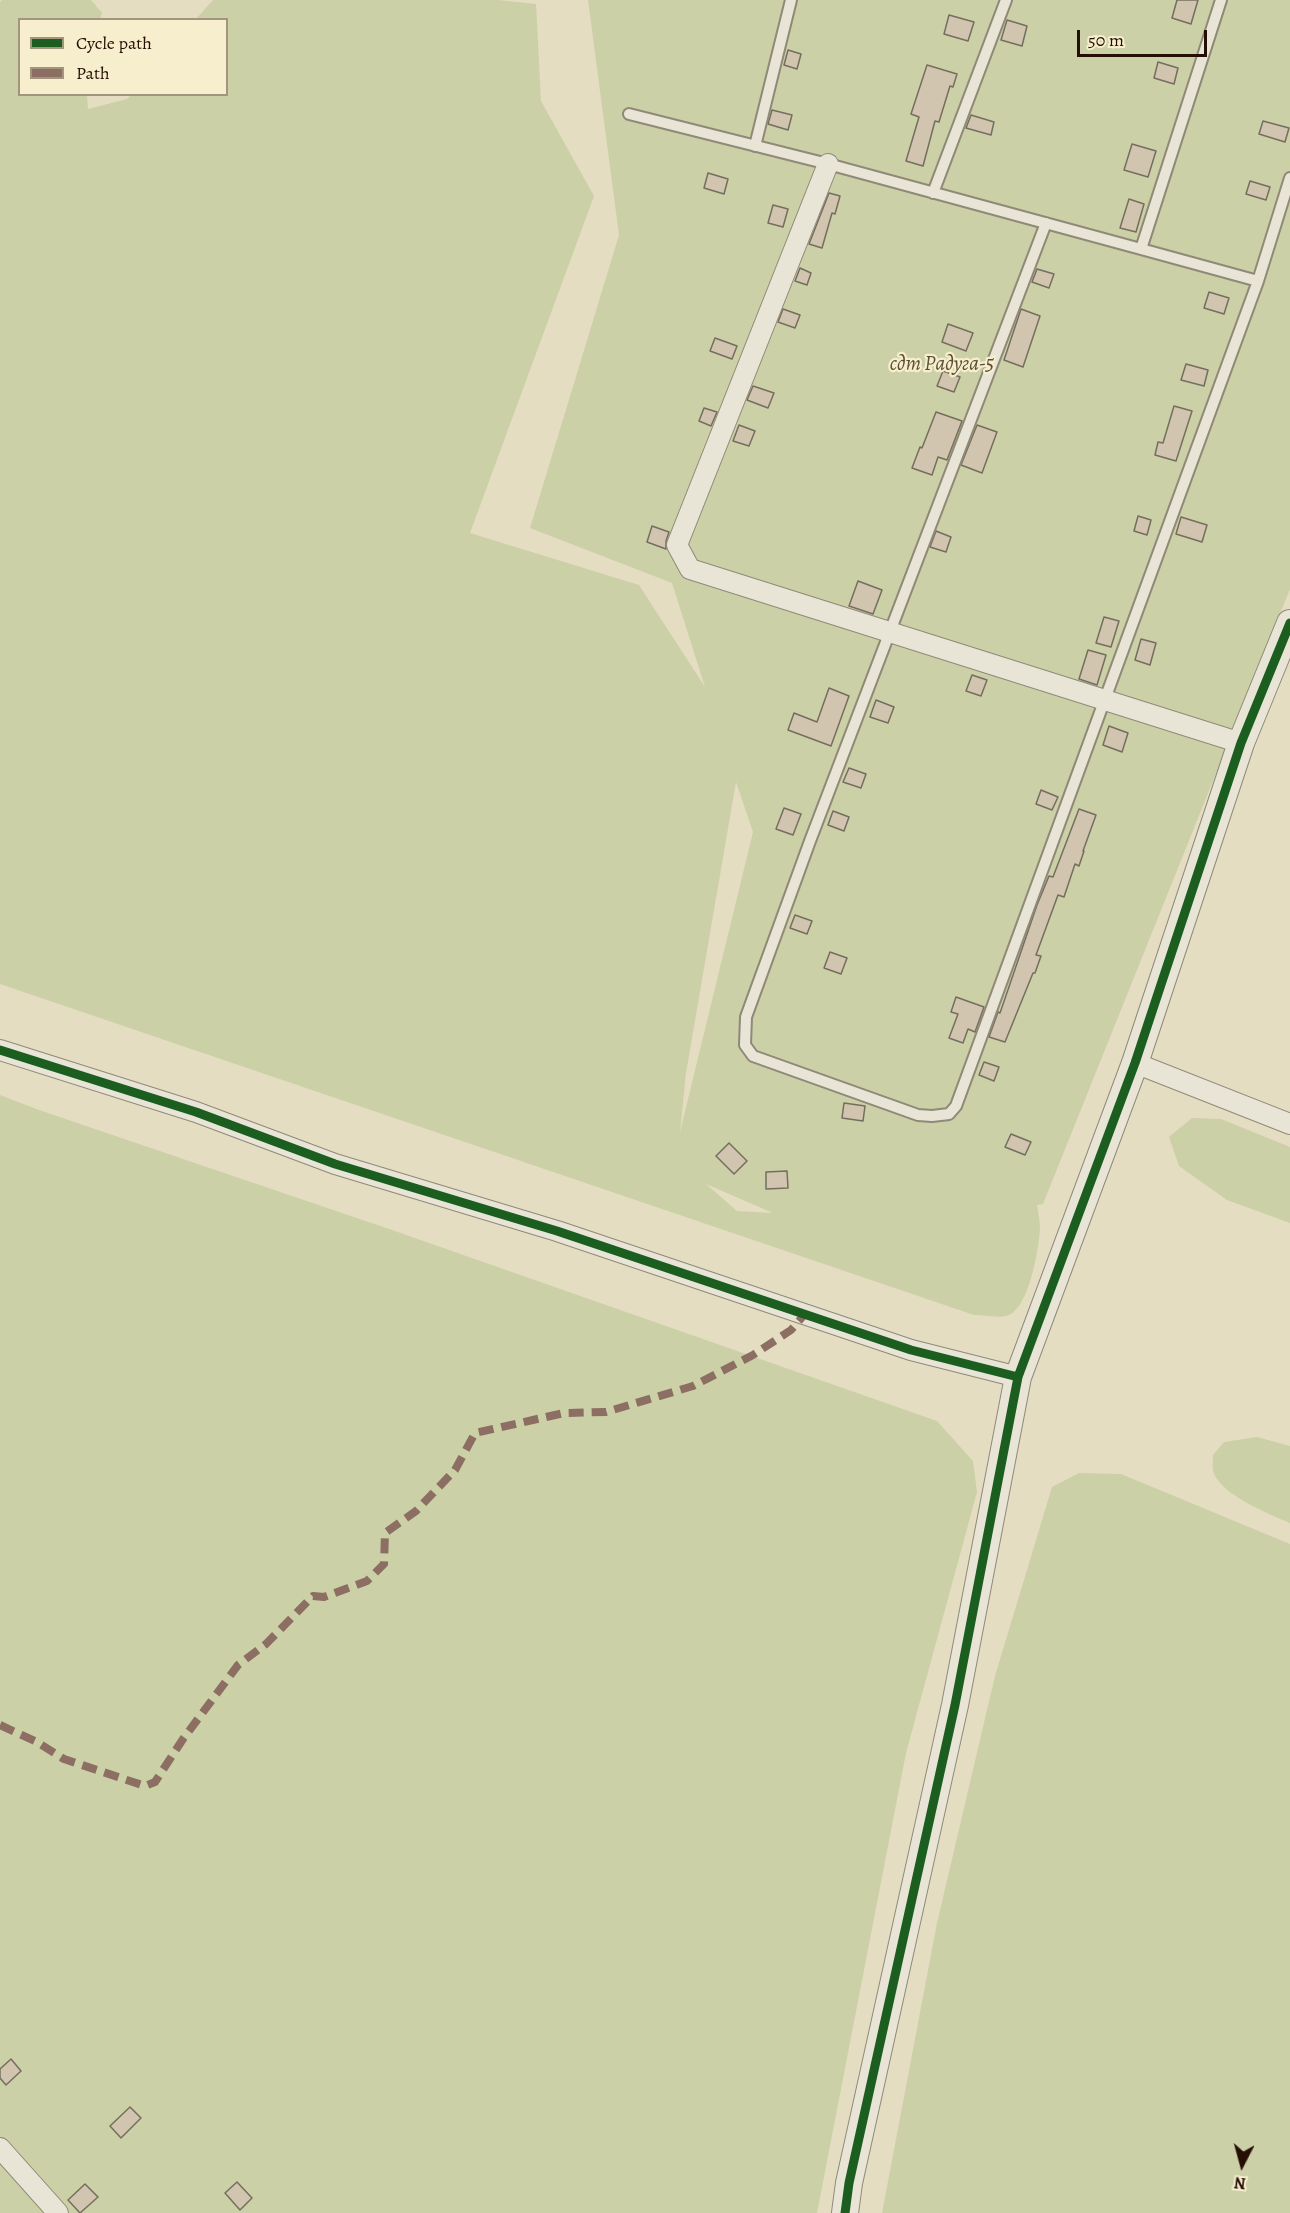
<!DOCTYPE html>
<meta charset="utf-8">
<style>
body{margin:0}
#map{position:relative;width:1290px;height:2213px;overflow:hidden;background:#e4ddc1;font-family:Alegreya,serif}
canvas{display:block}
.legend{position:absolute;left:18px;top:18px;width:210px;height:78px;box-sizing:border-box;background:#f7eecd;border:2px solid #a3957d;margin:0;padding:8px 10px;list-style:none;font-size:18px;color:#250f05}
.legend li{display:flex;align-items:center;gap:12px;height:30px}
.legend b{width:30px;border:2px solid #a3957d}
.north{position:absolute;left:1212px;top:2135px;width:60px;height:60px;-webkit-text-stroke:4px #f7eecd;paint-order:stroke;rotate:186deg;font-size:16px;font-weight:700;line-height:24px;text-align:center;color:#250f05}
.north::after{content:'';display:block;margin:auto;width:21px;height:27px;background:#250f05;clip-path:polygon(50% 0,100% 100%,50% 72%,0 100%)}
.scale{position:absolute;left:1077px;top:30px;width:130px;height:27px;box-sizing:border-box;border:3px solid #250f05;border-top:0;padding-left:8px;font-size:18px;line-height:21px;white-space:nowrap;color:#250f05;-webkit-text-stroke:4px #f7eecd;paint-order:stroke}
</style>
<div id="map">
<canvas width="1290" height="2213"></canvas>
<ul class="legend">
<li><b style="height:8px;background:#1b5e20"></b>Cycle path</li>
<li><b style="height:8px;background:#8d6e63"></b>Path</li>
</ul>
<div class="north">N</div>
<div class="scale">50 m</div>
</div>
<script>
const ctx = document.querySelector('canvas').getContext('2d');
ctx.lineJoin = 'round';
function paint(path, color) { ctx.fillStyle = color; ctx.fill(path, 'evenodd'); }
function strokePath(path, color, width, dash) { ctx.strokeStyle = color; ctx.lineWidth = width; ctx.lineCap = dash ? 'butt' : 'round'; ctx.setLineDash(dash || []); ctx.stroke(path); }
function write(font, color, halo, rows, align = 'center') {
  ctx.font = font + ' Alegreya,serif'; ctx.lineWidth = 4.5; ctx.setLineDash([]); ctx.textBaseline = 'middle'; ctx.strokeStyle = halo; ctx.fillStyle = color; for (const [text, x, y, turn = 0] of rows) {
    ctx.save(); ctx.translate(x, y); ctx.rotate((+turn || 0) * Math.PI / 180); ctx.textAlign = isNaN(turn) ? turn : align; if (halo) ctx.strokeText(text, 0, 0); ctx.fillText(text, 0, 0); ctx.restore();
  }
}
paint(new Path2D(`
 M2,0H91L102,13L100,19L20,20V94L87,95L88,109L127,99L131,95L226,94V20L196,19L213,0H498L536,4L541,101L594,196L470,533L639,585L705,687L672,583L530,528L619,235L588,0H1290V589L1043,1204L1037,1205C1038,1212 1040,1221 1040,1228C1039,1248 1029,1311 1006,1316C997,1318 983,1315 974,1315L0,984V2ZM736,782L753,832L680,1132L686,1073ZM706,1184L773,1213L737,1211Z
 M0,1095L39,1110L392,1230L937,1421L973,1461L977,1492L906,1753L817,2213H0Z
 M1192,1118L1221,1119L1290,1147V1223L1227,1200L1179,1166L1169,1137Z
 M1257,1437L1290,1446V1523C1269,1514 1224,1496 1214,1474C1212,1469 1213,1461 1213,1455L1224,1442Z
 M1079,1473L1121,1474L1290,1544V2213H882L937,1923L995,1676L1052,1487Z`), '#cbd0a6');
const building = new Path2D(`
 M1177,0H1198L1191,24L1172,18Z
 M949,15L974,22L968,41L944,34Z
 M1007,20L1027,26L1022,46L1001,40Z
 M788,50L801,54L797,69L784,65Z
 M1158,62L1178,68L1174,84L1154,78Z
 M927,65L957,74L953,87L950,86L939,122L935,121L923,166L906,161L919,117L911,114Z
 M772,110L792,115L788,130L768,124Z
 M971,115L994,122L991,135L966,128Z
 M1263,121L1289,128L1285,142L1259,134Z
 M1132,144L1156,151L1148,177L1124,170Z
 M708,173L728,179L724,194L704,188Z
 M1250,181L1270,187L1266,200L1246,194Z
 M829,193L840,196L835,214L832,213L822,248L809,244Z
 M1129,199L1144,204L1136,232L1120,228Z
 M773,205L788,209L783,227L768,223Z
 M800,268L811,273L807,285L795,281Z
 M1037,269L1054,274L1049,288L1032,282Z
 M1209,292L1229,298L1224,314L1204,308Z
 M783,309L800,315L795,328L778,322Z
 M1021,309L1040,316L1023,367L1004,360Z
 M948,324L973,333L966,351L942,342Z
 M715,338L737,346L732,359L710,351Z
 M1186,364L1208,370L1204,386L1181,380Z
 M943,371L960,377L954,392L937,386Z
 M753,386L774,393L768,408L747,400Z
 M1174,406L1192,411L1176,461L1155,455L1158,442L1163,443Z
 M704,408L717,412L711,426L699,421Z
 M936,412L962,421L947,460L938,457L932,475L912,468L920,447L922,448Z
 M739,425L755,431L749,446L733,441Z
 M977,425L997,432L982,473L961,465Z
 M1138,516L1151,520L1147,535L1134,531Z
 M1181,517L1207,525L1202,542L1176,534Z
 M652,526L669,532L666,541V549L647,542Z
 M936,531L951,537L946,552L930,547Z
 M858,581L882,590L873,614L849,606Z
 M1104,617L1119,621L1111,647L1096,643Z
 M1141,639L1156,643L1150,665L1135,660Z
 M1088,650L1106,655L1097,685L1079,679Z
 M972,675L987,680L981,696L966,691Z
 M829,688L849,696L831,746L788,730L794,713L817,722Z
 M876,700L894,707L888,723L870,717Z
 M1109,726L1128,733L1122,752L1103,745Z
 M849,768L866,774L861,788L843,782Z
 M1041,790L1058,797L1052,810L1036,804Z
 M784,808L801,814L793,835L776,829Z
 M1079,809L1096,815L1083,851H1084L1079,866L1075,864L1064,897L1058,895L1036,955L1041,956L1035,973H1033L1005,1042L989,1037L998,1012L1000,1013L1037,905L1049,876L1053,877Z
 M833,811L849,817L844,831L828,825Z
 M795,915L812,921L807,934L790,928Z
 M830,952L847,958L841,974L824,968Z
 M956,997L984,1007L975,1032L968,1029L963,1043L949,1038L958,1014L951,1012Z
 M984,1062L999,1067L994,1081L979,1075Z
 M844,1103L865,1106L863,1121L842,1118Z
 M1011,1134L1031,1142L1025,1155L1005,1147Z
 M729,1143L747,1161L734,1174L716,1156Z
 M787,1171L788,1188L766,1189V1172Z
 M11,2059L21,2071L6,2085L0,2078V2069Z
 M130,2107L141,2118L121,2138L110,2126Z
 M237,2182L252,2198L240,2210L225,2193Z
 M85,2184L98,2197L80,2213L68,2200Z`);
paint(building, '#d2c5af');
strokePath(building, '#756e5f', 1.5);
const service = new Path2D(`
 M629,114L828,164L1141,249L1221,0
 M755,146L791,0
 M933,193L1006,0
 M1046,223L810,841L746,1017L745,1045L753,1056L918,1115L932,1116L949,1114L956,1106L1258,281L1290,178
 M1141,249L1258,281`);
const minor = new Path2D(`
 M828,164L677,545L690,569L1241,743
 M0,1050L196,1112L335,1164L557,1231L911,1350L1018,1377
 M1135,1063L1290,1124
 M0,2148L58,2213`);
const tertiary = new Path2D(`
 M845,2213L849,2183L955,1705L1018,1377L1135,1063L1241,743L1290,623`);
strokePath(service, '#908978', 14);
strokePath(minor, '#908978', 22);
strokePath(tertiary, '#908978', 28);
strokePath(service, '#e8e5d7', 10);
strokePath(minor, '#e8e5d7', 20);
strokePath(tertiary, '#e8e5d7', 26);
strokePath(new Path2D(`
 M0,1725L37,1742L64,1759L145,1786L155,1782L183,1739L238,1665L266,1644L313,1596L324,1597L367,1581L384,1564L385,1533L416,1511L455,1470L475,1433L564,1413L606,1412L693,1386L753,1355L791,1330L804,1315`), '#8d6e63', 8, [15, 8]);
strokePath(new Path2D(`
 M0,1050L196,1112L335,1164L557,1231L911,1350L1018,1377
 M845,2213L849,2183L955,1705L1018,1377L1135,1063L1241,743L1290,623`), '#1b5e20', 9);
write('italic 21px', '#584f35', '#f7eecd', [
 ["сдт Радуга-5",942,365]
]);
</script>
